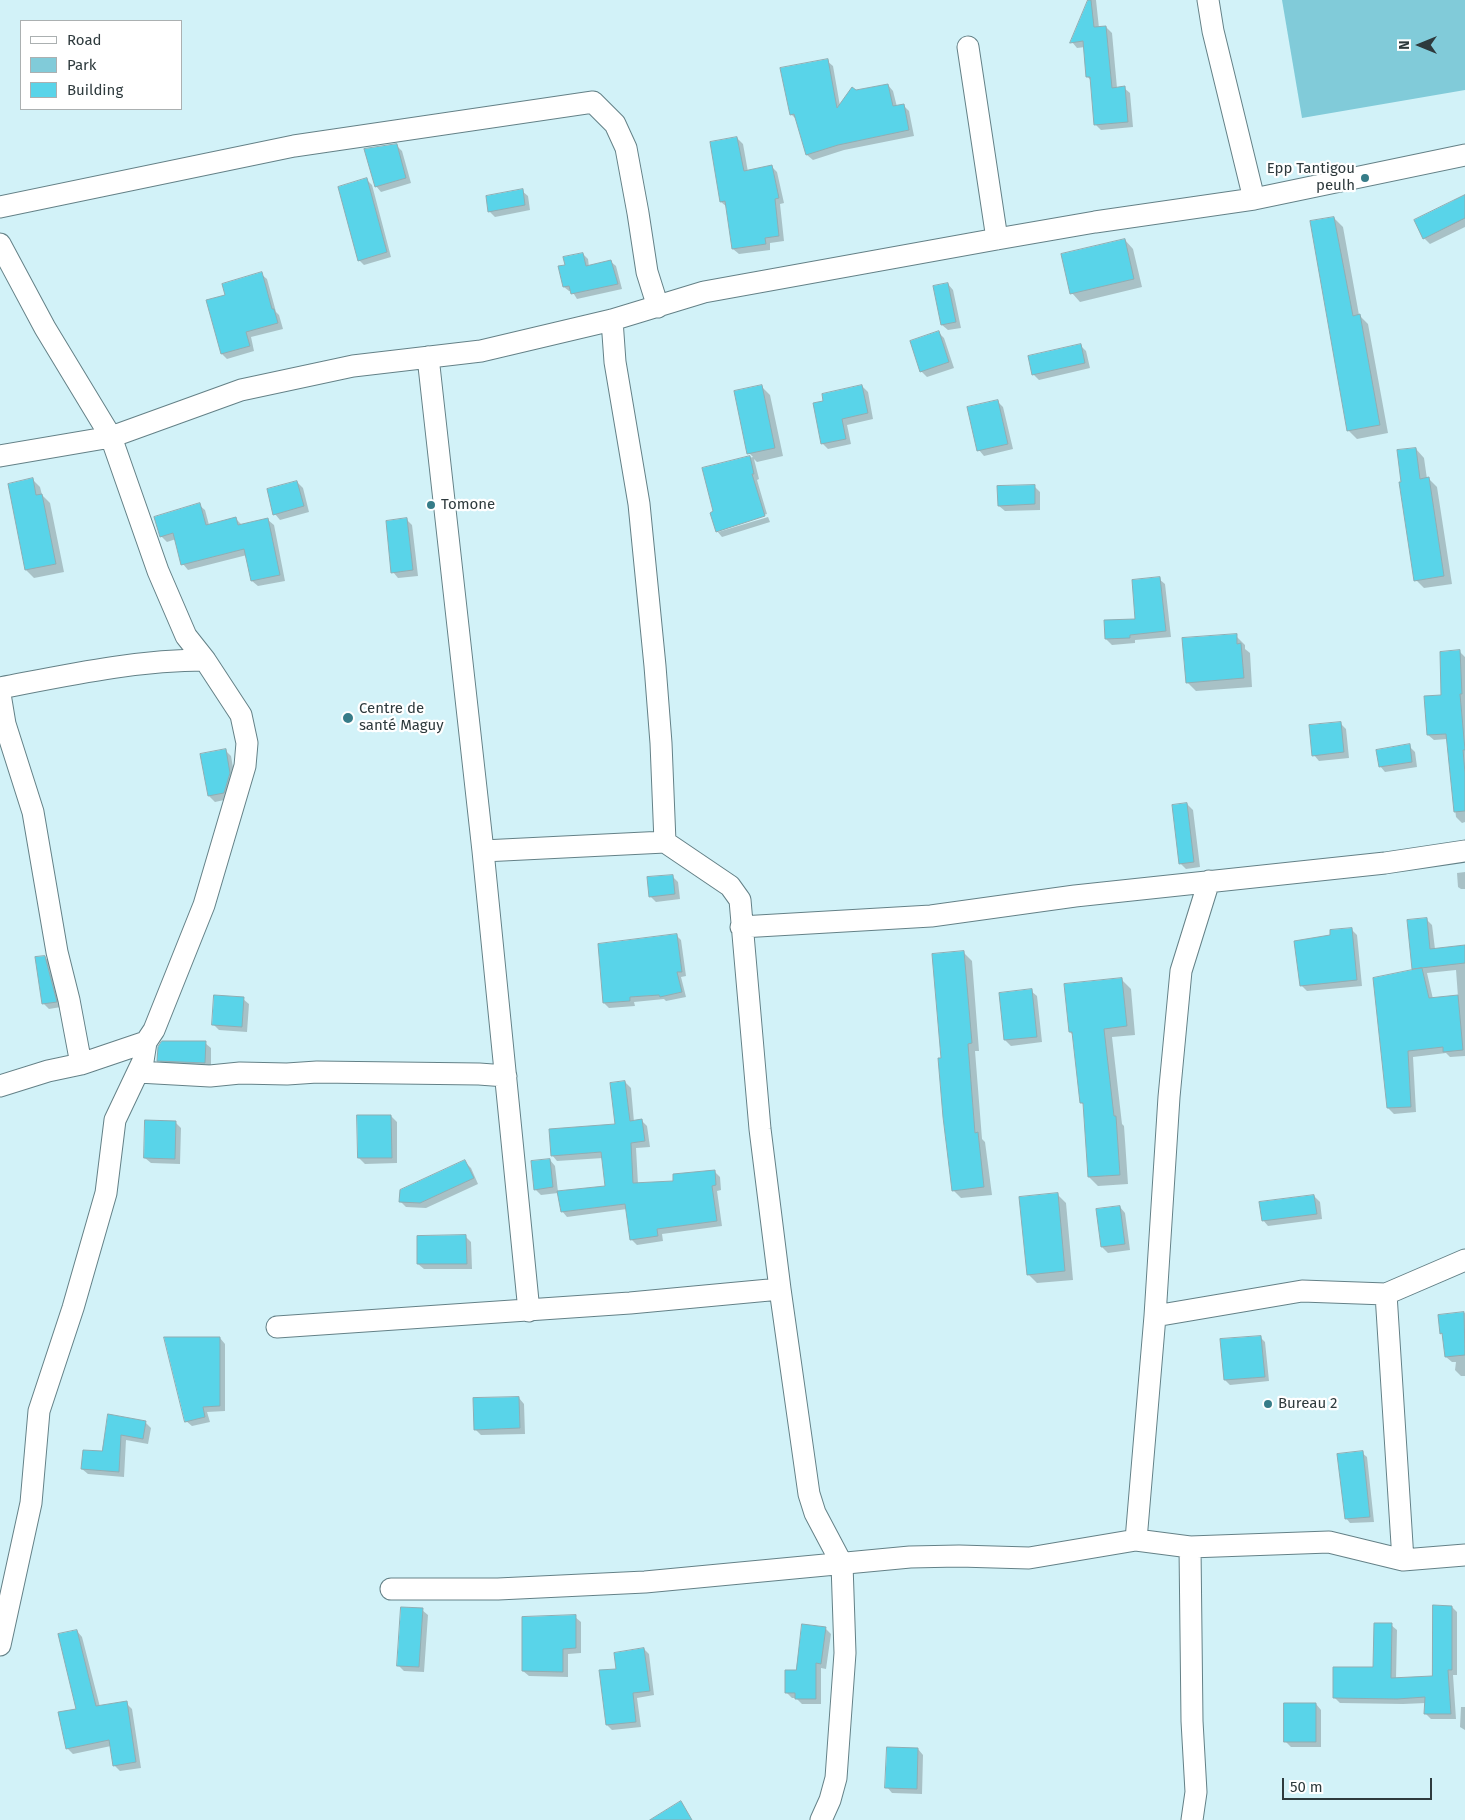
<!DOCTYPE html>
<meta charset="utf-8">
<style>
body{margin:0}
#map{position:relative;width:1465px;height:1820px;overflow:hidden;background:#d2f2f8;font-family:"Fira Sans",sans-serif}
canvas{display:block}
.legend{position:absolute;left:20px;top:20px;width:162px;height:90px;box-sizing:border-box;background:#fff;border:1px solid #abb0b1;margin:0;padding:6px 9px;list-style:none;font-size:15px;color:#2e3a3d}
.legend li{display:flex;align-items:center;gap:10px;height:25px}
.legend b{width:25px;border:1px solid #abb0b1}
.north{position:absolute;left:1395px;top:20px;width:50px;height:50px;-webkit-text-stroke:4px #fff;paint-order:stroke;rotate:270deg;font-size:14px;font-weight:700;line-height:20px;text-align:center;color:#2e3a3d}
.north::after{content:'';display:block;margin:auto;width:18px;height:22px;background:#2e3a3d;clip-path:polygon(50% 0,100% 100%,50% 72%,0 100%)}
.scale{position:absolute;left:1282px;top:1778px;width:150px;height:22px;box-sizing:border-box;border:2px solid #2e3a3d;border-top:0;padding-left:6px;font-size:15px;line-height:18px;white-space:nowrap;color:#2e3a3d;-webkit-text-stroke:4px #fff;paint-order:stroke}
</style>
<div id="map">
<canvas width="1465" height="1820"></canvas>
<ul class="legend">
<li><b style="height:6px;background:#fff"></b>Road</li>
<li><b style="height:14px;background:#81cbd9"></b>Park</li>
<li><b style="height:14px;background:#59d4e9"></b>Building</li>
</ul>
<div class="north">N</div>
<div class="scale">50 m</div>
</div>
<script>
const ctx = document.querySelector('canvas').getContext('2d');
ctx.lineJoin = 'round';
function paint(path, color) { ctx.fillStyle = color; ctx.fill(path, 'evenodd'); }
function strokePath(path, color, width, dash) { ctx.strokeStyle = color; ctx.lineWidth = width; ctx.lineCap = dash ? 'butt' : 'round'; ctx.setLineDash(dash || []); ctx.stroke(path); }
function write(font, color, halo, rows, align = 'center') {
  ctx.font = font + ' "Fira Sans",sans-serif'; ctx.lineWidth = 4.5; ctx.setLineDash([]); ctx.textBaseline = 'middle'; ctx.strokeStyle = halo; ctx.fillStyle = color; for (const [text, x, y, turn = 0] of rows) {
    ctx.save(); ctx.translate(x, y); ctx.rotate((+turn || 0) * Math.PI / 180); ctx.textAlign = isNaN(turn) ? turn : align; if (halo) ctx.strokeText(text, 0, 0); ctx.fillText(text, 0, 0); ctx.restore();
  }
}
paint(new Path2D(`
 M1282,0H1465V90L1302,118Z`), '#81cbd9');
paint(new Path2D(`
 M1089,0H1096L1099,28L1106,27L1112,33L1117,88H1124L1130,93L1133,127L1101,130L1096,125L1091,81L1088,77L1085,47L1077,48L1072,42Z
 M827,61L833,66L840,106L855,92L888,85L893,91L897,107L904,106L909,111L914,136L844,150L813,160L807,155L797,120L791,114Z
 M737,138L743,144L748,172L772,167L777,172L784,203L780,204L784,241L770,243V250L739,254L733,249L727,207L721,202Z
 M396,145L402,151L411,183L381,192L376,186Z
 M367,180L372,185L391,257L364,265L359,260Z
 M522,191L528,196L530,210L495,217L489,211Z
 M1465,195V227L1430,244L1424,238L1454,201V200Z
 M1334,218L1343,227L1359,315L1368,324L1388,433L1357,439L1348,430Z
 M1125,240L1133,249L1142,287L1080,302L1072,293Z
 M583,254L588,259L589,267L611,262L616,266L622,289L577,299L572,291H569L564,287L566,266Z
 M261,274L267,279L276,312L279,315L283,329L251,337L254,351L227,359L222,354L227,296Z
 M948,284L953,290L961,328L948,330L942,325Z
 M939,333L944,338L954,368L927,377L921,371Z
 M1080,345L1086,351L1090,368L1039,380L1033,374Z
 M761,386L770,395L783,456L757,462L754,459L759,479L757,480L767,514L718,529V532L768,517L770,522L722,537L717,531L715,512L704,469L753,457L749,453Z
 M862,386L868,392L873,419L847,425L851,444L828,449L822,443Z
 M998,402L1003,407L1013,449L984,456L979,450Z
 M1416,449L1424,458L1427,479H1429L1437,487L1452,584L1424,588L1416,580Z
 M32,479L40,487L42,495L50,503L64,572L34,578L26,570Z
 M297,482L303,488L309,512L280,520L275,514Z
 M1034,486L1040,492V510L1005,511L999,506Z
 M199,505L205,510L209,525L236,519L242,525L268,520L274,525L285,581L258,586L252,581L247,555L188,570L183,564L176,539L167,542L161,536Z
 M407,520L412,525L418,576L398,578L393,572Z
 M1159,579L1165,584L1171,637L1135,640V643L1112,645L1106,639L1137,620Z
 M1236,636L1245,645V649L1250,653L1252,687L1196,691L1187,682Z
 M1460,652L1465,657V822L1462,823L1456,817L1447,739L1434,740L1428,735Z
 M1340,723L1346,729L1349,758L1319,761L1314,755Z
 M1409,746L1415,752L1417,767L1385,772L1380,766Z
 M225,750L231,756L235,779L229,799L215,802L209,796Z
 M1187,804L1193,810L1200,867L1186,869L1180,863Z
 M1465,872V889H1461L1458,887L1457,873Z
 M672,876L678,882L680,899L656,902L650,896Z
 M1426,919L1432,925L1435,949L1465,947V1056L1450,1057L1446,1053L1413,1057L1416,1112L1394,1114L1388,1108L1415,970L1413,968ZM1456,970L1458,997L1433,999L1427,973Z
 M1351,929L1357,935L1362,986L1307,991L1301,985L1332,936Z
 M676,935L681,940L686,976L681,977L686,997L666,1001L664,999L634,1002L635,1006L609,1008L604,1003Z
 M964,953L972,961L979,1051H975L982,1139L985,1142L992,1195L961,1198L953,1190L942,1059Z
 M45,957L50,963L61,1007L49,1009L43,1003Z
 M1122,980L1131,989L1135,1035L1112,1037L1122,1124L1124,1126L1128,1184L1098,1186L1089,1177L1084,1105L1082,1103L1073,1035L1070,1032Z
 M1031,991L1037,996L1042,1042L1011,1046L1005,1040L1000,994Z
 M243,999L249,1004L247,1032L219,1030L214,1025Z
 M205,1043L211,1048V1068L164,1066L159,1060Z
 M625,1082L631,1088L634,1122L642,1121L647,1126L650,1147L636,1148L638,1184L675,1182L715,1172L720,1177L721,1190L717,1191L722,1226L662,1234L663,1241L637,1245L631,1239L627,1209L567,1217L562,1211L558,1193L541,1195L535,1189L550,1160L555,1166L558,1192L606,1187L603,1158L557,1161L552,1155L616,1125Z
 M391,1116L397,1122V1163L365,1164L359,1158Z
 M175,1122L181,1128L180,1164L151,1163L145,1158Z
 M465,1162L471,1168L478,1184L426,1208L406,1207L401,1202Z
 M1057,1194L1066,1203L1073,1280L1037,1283L1028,1274Z
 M1314,1196L1320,1202L1322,1219L1268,1226L1263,1220Z
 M1120,1207L1125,1213L1130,1250L1108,1253L1102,1247Z
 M466,1237L471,1242L472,1269H424L418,1264Z
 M1465,1313V1376H1461L1455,1370L1456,1362H1452L1446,1357L1444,1336L1441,1333L1439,1316Z
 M1260,1337L1265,1342L1269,1381L1230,1385L1225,1380Z
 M220,1338L225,1344V1411L207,1412L210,1422L192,1426L186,1421Z
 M519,1398L524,1404L525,1434L481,1435L475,1429Z
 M109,1415L145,1422L151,1428L148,1444L126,1440L124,1477L88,1474L82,1469L103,1452Z
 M1362,1453L1367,1457L1374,1522L1350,1523L1346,1518Z
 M1452,1607L1457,1612V1675H1453L1456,1719H1431L1425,1713L1426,1703L1403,1704L1340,1703L1334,1697L1374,1669L1391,1625L1397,1630L1396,1679L1433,1677Z
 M422,1610L428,1615L424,1672L404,1671L398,1665Z
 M575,1617L581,1622V1653L568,1654V1677L529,1676L523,1671Z
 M825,1628L831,1634L826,1669L821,1668V1704H802L796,1698H792L786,1692L797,1671Z
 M77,1631L82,1637L100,1707L126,1703L132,1709L141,1768L120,1771L114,1765L111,1746L73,1754L67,1748L78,1710Z
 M644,1649L649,1654L654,1695L637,1698L641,1727L612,1730L607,1725L618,1670Z
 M1316,1704L1321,1710V1747H1291L1285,1741Z
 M1461,1707H1465V1730L1460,1727Z
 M918,1749L923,1755L922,1794L892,1793L887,1787Z`), '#0003');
const building = new Path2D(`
 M1088,0H1091L1094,27L1106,26L1112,88L1125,86L1128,122L1094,125L1090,77H1086L1083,41L1070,43Z
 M828,59L837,108L852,87L856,90L888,84L893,106L904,104L909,130L838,145L806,155L794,114L790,115L780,68Z
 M737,137L744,171L772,165L779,198L775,199L779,236L765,238L766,244L732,249L725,201L720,202L710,142Z
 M397,144L406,178L375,187L364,149Z
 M367,178L387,252L358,261L338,187Z
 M523,189L525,205L488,212L486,196Z
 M1465,195V218L1423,239L1414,220Z
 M1334,217L1353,316L1360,314L1380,425L1347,431L1310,221Z
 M1125,239L1134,279L1070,294L1061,254Z
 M583,253L586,266L611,260L618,284L571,294L569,286L563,287L558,266L565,265L563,257Z
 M262,272L272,309H274L278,323L246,332L250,346L221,354L206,300L225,295L222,284Z
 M948,283L956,322L941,325L933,286Z
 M939,331L949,362L920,372L910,341Z
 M1081,344L1085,363L1032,375L1028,356Z
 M762,385L775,448L747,454L734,391Z
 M862,385L868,413L842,419L846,439L821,444L813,403L823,401L822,394Z
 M998,400L1008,444L977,451L967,407Z
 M1416,448L1420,479L1429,477L1444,576L1414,581L1399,482H1401L1397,450Z
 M750,456L754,474H752L765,516L716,532L710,513L713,511L702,468Z
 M33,478L36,495L42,494L56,564L25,570L8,484Z
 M297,481L304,506L273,515L267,489Z
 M1035,485V504L998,506L997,486Z
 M200,503L206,525L236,517L238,525L268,518L280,575L251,581L244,549L181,565L173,533L160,537L154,517Z
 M407,518L413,570L391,573L386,521Z
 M1160,577L1166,631L1130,635V638L1105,639L1104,620L1135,619L1132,580Z
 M1237,634V644L1241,643L1244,678L1186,683L1182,638Z
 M1460,650L1462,694H1460L1465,750H1463L1465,773V811L1454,812L1446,734L1427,735L1424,696L1441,695L1440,652Z
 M1341,722L1344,752L1312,756L1309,725Z
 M1410,744L1412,762L1379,767L1376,750Z
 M226,749L230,773L224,793L208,796L200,754Z
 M1187,803L1194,862L1179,864L1172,805Z
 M673,875L675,894L649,897L647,877Z
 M1427,918L1430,949L1465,945V963L1412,969L1407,920Z
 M1352,928L1357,980L1300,986L1294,941L1330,935V930Z
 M677,934L682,972H677L682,992L660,997L659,995L630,997V1001L603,1003L598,944Z
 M964,951L972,1043L968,1044L975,1133L978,1132L984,1187L952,1191L943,1117L938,1058H941L932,954Z
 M45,956L57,1002L42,1004L35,957Z
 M1422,968L1429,998L1458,995L1463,1050L1443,1052V1047L1408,1051L1411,1107L1387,1108L1373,978Z
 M1122,978L1127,1026L1104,1029L1114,1116H1116L1120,1175L1088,1177L1083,1103H1080L1072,1032H1069L1064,984Z
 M1032,989L1037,1037L1004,1040L999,993Z
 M214,995L244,997L242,1027L212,1025Z
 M162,1041H206L205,1063L157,1061L158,1047Z
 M625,1081L630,1121L642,1119L645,1141L631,1143L633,1183L673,1181V1174L715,1170L716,1185L712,1186L717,1221L657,1229L658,1236L630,1240L625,1204L561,1212L557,1191L605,1186L601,1152L551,1156L549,1129L615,1124L610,1083Z
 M357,1115H391L392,1158H358Z
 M145,1120L176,1121L175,1159L144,1158Z
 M550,1159L553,1187L534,1190L531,1161Z
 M465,1160L474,1178L420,1203L399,1202L400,1190Z
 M1058,1193L1065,1271L1027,1275L1019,1197Z
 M1314,1195L1317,1214L1262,1221L1259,1202Z
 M1120,1206L1125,1244L1101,1247L1096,1209Z
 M466,1235L467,1264H417V1236Z
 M1464,1312L1465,1355L1445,1357L1442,1333L1440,1334L1438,1315Z
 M1261,1336L1265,1377L1224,1380L1220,1339Z
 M164,1337H220V1406L203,1407L205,1417L185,1422Z
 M519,1397L520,1428L474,1430L473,1398Z
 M108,1414L146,1421L143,1439L121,1435L119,1472L81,1469L83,1450L102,1451Z
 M1363,1451L1370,1517L1345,1519L1337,1454Z
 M1433,1605L1452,1606V1670H1448L1451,1714H1424L1425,1697L1397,1699L1333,1698V1667H1373L1374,1623H1392L1391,1678L1432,1676Z
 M401,1607L423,1608L419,1667L397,1666Z
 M576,1615V1648L563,1649V1672L522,1671V1617Z
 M802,1624L826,1627L821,1664L816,1663V1699H795V1693H785V1670H796Z
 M77,1630L96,1706L127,1701L136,1762L113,1766L109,1740L66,1749L58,1712L76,1709L58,1634Z
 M644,1648L650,1691L633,1693L636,1722L606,1725L599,1670L616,1669L614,1653Z
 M1284,1703H1316V1742H1284Z
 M887,1747L918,1748L917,1789L885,1788Z
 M681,1801L692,1820H650Z`);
paint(building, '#59d4e9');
strokePath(building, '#8fadb3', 1);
const minor = new Path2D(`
 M1208,0L1213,31L1254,199
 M968,47L997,239
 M0,207L294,146L593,102L615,124L626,148L638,213L647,272L658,307
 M0,244L45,328L111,437L158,571L186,636L205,660L241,715L247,743L245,766L204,905L154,1030L146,1042L143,1061L115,1120L106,1193L73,1308L39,1411L31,1503L0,1645
 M612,320L615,362L639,504L655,666L661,743L665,842
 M428,357L483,851L529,1311
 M0,456L111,437L241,390L353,366L481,351L612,320L704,292L997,239L1095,222L1254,199L1465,155
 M0,688C68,675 136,660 205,660
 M0,694L5,724L33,812L57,952L69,1000L81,1064
 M483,851L665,842L730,886L740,900L760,1129L780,1289L809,1494L815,1513L842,1564L845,1653L836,1778L830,1800L821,1820
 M741,927L931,916L1075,896L1385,863L1465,851
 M138,1072L210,1076L240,1073L287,1074L317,1072L479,1074L506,1076
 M0,1086L48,1071L81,1064L146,1042
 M1386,1294L1403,1560
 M1155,1316L1302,1291L1386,1294L1465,1260
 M277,1327L630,1303L780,1289
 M1136,1540L1155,1316L1169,1097L1181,971L1209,881
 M1190,1547L1192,1721L1196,1792L1192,1820
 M391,1589H498L645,1582L910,1557L959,1556L1029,1558L1136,1540L1190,1547L1329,1542L1403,1560L1465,1555`);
strokePath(minor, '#648187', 23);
strokePath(minor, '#fff', 21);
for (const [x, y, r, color] of [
 [1365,178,5,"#367c88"],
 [431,505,5,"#367c88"],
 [348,718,6,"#367c88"],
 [1268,1404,5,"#367c88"]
]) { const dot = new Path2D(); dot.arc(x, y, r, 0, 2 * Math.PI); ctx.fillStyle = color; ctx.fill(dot); strokePath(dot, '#fff', 2); }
write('15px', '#2e3a3d', '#fff', [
 ["Epp Tantigou",1355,169,"right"],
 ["peulh",1355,186,"right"],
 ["Tomone",441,505],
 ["Centre de",359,709],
 ["santé Maguy",359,726],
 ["Bureau 2",1278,1404]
], 'left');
</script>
